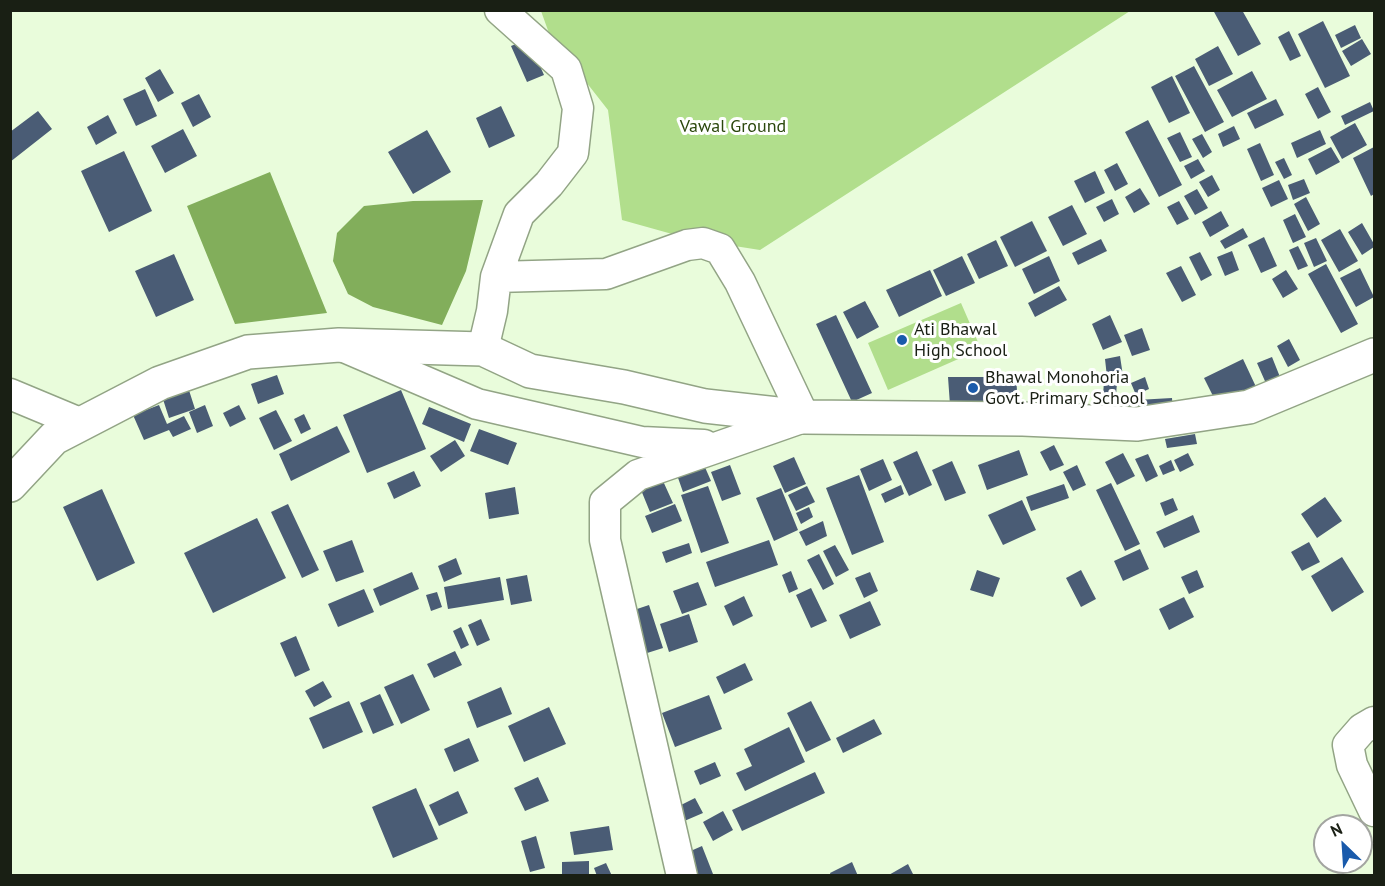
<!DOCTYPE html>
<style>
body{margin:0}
#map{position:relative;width:1385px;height:886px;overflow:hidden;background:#e9fcdb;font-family:"PT Sans",sans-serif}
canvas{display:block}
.frame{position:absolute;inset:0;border:12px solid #191f14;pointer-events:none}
.north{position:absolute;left:1313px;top:814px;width:60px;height:60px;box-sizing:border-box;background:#fff;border:2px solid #a3a5a1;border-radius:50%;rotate:335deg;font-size:16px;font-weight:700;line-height:24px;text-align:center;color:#191f14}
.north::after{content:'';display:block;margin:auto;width:21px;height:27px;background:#195aab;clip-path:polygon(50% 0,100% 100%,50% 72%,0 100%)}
</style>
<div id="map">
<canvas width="1385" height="886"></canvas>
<div class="frame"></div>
<div class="north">N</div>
</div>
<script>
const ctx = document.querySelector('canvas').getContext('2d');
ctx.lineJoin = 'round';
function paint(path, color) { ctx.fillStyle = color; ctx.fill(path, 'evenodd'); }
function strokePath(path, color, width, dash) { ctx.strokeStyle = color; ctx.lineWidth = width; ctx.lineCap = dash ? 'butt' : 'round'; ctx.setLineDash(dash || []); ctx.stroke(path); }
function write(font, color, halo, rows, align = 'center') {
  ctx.font = font + ' "PT Sans",sans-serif'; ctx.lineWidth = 6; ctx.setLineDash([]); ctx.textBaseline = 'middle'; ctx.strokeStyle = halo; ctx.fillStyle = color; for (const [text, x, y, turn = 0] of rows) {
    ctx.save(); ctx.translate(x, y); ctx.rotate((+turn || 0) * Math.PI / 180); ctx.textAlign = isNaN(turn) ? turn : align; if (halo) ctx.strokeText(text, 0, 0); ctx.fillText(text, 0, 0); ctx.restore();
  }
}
paint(new Path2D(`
 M541,11H1130L760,250L690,239L622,220L608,110L550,36Z
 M961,303L981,349L888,390L868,343Z`), '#b1de8c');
paint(new Path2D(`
 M270,172L327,313L235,324L187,206Z
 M483,200L466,271L442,325L373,307L348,294L333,261L337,233L364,206L413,201Z`), '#82ae5b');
paint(new Path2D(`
 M1213,10H1242L1261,44L1238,56Z
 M1323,21L1350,76L1325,88L1298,34Z
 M1355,25L1361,38L1341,48L1335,35Z
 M1289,31L1301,56L1290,61L1278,37Z
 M528,39L544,75L527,82L511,46Z
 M1362,39L1371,54L1351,66L1342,51Z
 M1218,46L1233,74L1209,86L1195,59Z
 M1194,66L1224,122L1205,132L1175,76Z
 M160,69L174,93L158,102L145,78Z
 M1252,71L1267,99L1232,117L1217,90Z
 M1172,76L1190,113L1169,123L1151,87Z
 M1318,87L1331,112L1318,119L1305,94Z
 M145,89L157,116L136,126L123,99Z
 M199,94L211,117L193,127L181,103Z
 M1276,99L1284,115L1255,129L1247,113Z
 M1370,102L1374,111L1345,125L1341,116Z
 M501,106L515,136L489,148L476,118Z
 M38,111L52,129L10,162V132Z
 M108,115L117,133L96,145L87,127Z
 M1148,120L1182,185L1159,197L1125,132Z
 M1355,123L1367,145L1342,159L1330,137Z
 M1234,126L1240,139L1223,147L1218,134Z
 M183,129L197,156L165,173L151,146Z
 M427,130L451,172L413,194L388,152Z
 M1320,130L1326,144L1297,158L1291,143Z
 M1180,132L1192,157L1180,162L1167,138Z
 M1202,134L1212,152L1203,158L1192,139Z
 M1260,143L1274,175L1261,181L1247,149Z
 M1331,147L1340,162L1316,175L1308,159Z
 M1374,147V194L1371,196L1353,158Z
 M124,151L152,211L109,232L81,171Z
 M1284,158L1292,175L1284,179L1275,162Z
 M1198,159L1205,171L1191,179L1184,166Z
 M1117,163L1128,184L1115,191L1104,170Z
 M1095,171L1105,193L1085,203L1074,181Z
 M1212,175L1220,190L1208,197L1199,182Z
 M1304,179L1310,193L1293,200L1288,185Z
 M1279,180L1288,199L1271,207L1262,188Z
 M1140,188L1150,204L1134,213L1125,197Z
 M1197,189L1208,208L1195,215L1184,196Z
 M1306,197L1320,224L1308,231L1294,204Z
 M1112,199L1119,214L1104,222L1096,207Z
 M1179,201L1189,219L1177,225L1167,207Z
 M1072,205L1087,234L1063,246L1048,217Z
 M1221,211L1229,226L1210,237L1202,222Z
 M1295,214L1306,237L1293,243L1283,220Z
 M1032,221L1047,251L1015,267L1000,237Z
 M1362,223L1374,244V247L1362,255L1348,232Z
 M1243,228L1248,237L1225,249L1220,241Z
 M1340,229L1358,261L1339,272L1321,240Z
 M1264,237L1277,266L1261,273L1248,245Z
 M1316,238L1327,261L1314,267L1304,243Z
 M1101,239L1107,251L1078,265L1072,253Z
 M996,240L1008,266L979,279L967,254Z
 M1298,246L1308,266L1298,270L1289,250Z
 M1232,251L1239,270L1225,276L1217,257Z
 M1200,252L1212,275L1201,281L1189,257Z
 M174,254L194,300L156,317L135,271Z
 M962,256L975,283L946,296L933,270Z
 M1049,256L1060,281L1034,294L1022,269Z
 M1326,264L1358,324L1341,333L1308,274Z
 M1181,266L1196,295L1182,302L1166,273Z
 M1360,268L1374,297L1356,307L1340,278Z
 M930,270L942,296L899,317L886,290Z
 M1286,270L1298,289L1283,298L1272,279Z
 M1059,286L1067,300L1035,317L1028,303Z
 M865,301L879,327L857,339L843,312Z
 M836,315L872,393L852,402L816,324Z
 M1110,315L1122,342L1103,350L1092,324Z
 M1142,328L1150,350L1132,356L1124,335Z
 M1289,339L1300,360L1288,367L1277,346Z
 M1120,356L1123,376L1107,377L1105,359Z
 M1272,357L1282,382L1268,388L1257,363Z
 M1243,359L1257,389L1219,408L1204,378Z
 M277,375L284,394L258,404L251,384Z
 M948,377H1016L1018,404L950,405Z
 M1145,377L1149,389L1136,395L1131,383Z
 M1104,382L1117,383L1116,395H1103Z
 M187,384L195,409L169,418L161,393Z
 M401,390L426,449L367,473L343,415Z
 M1172,398L1173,414L1120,417L1119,401Z
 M159,405L167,424L184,416L191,429L173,437L169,430L144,440L133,415Z
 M205,405L213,426L197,433L189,412Z
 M239,405L246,419L230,427L223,413Z
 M429,407L471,424L464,442L422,424Z
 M276,410L292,441L274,450L259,418Z
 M304,414L311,429L301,434L294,419Z
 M337,426L350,452L291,481L279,454Z
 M479,429L517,443L508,465L470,451Z
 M1195,434L1197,444L1167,448L1165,439Z
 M455,440L465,456L441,472L430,456Z
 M1054,445L1064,465L1050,471L1040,452Z
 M1019,450L1028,475L987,490L978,465Z
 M917,451L932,485L909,496L893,462Z
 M1123,453L1135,476L1117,485L1105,462Z
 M1188,453L1194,465L1180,472L1174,460Z
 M1148,454L1158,476L1146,482L1135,459Z
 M794,457L806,484L785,493L773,466Z
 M883,459L892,480L869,491L860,469Z
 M1171,460L1175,470L1163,475L1159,466Z
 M952,461L966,493L945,501L932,470Z
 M704,465L711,481L683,492L677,475Z
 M730,465L741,494L722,501L711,472Z
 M1077,465L1086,485L1073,491L1063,472Z
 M414,471L421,486L394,499L387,483Z
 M859,475L884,542L852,555L826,488Z
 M663,481L673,503L650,512L641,490Z
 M1111,483L1140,544L1125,551L1096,490Z
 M1064,484L1069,498L1031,511L1026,497Z
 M901,485L904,494L885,503L881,494Z
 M708,486L729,543L701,553L681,495Z
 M807,486L815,502L796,511L788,495Z
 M515,487L519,514L489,519L485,493Z
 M781,488L798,530L774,541L756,498Z
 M102,489L135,563L97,581L63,507Z
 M1325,497L1342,521L1317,538L1301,514Z
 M1173,498L1178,510L1165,516L1160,503Z
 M1022,500L1036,530L1003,545L988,515Z
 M288,504L319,570L302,578L271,512Z
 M675,504L682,521L652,533L645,516Z
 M809,507L813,517L801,524L796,513Z
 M1193,515L1200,532L1164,548L1156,532Z
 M257,518L286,578L213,613L184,553Z
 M823,521L827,536L806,546L799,532Z
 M352,540L364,572L336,582L323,551Z
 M769,540L778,565L715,587L706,562Z
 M1309,542L1320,562L1302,571L1291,552Z
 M689,543L692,553L666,563L662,552Z
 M835,545L849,570L836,577L823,551Z
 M1140,549L1149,569L1123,581L1114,561Z
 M819,554L834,584L823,590L807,560Z
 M1342,557L1364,592L1332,612L1311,576Z
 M456,558L462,574L444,582L438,566Z
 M977,570L1000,578L993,597L970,590Z
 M1081,570L1096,599L1081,607L1066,578Z
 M1197,570L1204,587L1189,594L1181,577Z
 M791,571L798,589L789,593L782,575Z
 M412,572L419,589L380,606L373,589Z
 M870,572L878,591L864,598L855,578Z
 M527,575L532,601L511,605L506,579Z
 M500,577L504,600L448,609L444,587Z
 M698,582L707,605L682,614L673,591Z
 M811,588L827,621L811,628L796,595Z
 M364,589L374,612L338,627L328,604Z
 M437,592L442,607L431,611L426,595Z
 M744,596L753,616L733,626L724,606Z
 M1184,597L1194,617L1169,630L1159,609Z
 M870,601L881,625L850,639L839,615Z
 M649,605L663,648L644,654L631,611Z
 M689,614L698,642L669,652L660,624Z
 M481,619L490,640L477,646L468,625Z
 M461,627L469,645L461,649L453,631Z
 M296,636L310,670L295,677L280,643Z
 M455,651L462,665L434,678L427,664Z
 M745,663L753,680L724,694L716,677Z
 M413,674L430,710L401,724L384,687Z
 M323,681L332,697L314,707L305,691Z
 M501,687L512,714L477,728L467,702Z
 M380,694L394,725L373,734L360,703Z
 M709,695L722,729L675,747L662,713Z
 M349,701L363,732L323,749L309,718Z
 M811,701L831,740L806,752L787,713Z
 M549,707L566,744L524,762L508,726Z
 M874,719L882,734L843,753L836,738Z
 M789,727L805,762L745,791L736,773L752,766L744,749Z
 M469,738L479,761L454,772L444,749Z
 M715,762L721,776L700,785L694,771Z
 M815,772L825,793L742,831L732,810Z
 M538,777L549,801L525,811L514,788Z
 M416,788L438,839L393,858L372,807Z
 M458,791L468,813L439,826L429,805Z
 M695,798L703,813L682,822L675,808Z
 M723,811L733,830L713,841L703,822Z
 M609,826L613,850L574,855L570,832Z
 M536,836L545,868L530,872L521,841Z
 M702,846L713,874L710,876H695L686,853Z
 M589,861V876H562V862Z
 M852,862L858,876H831L830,873Z
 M606,863L612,876H597L594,868Z
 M908,864L914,876H887Z`), '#4a5c75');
const street = new Path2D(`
 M496,277L606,274L687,245L703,243L720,249L740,282L804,417L638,475L605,502V540L682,876
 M342,346L477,404L642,442L704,445
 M483,349L492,311L496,277L519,214L549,184L573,153L578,108L566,69L500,10
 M10,394L82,424
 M1374,722L1362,729L1348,745L1352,765L1374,811`);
const secondary = new Path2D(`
 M10,485L54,438L160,383L248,352L339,345L483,349L530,371L624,387L705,406L804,417L1023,419L1137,424L1249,407L1374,355`);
strokePath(street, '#92a485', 33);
strokePath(secondary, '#92a485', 36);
strokePath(street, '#fff', 30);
strokePath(secondary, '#fff', 33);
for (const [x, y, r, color] of [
 [902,340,6,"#195aab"],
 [973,388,6,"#195aab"]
]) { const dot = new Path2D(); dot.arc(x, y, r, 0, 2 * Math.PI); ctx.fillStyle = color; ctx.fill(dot); strokePath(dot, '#fff', 2); }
write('18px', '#2b470c', '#fff', [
 ["Vawal Ground",733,127]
]);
write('18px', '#191f14', '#fff', [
 ["Ati Bhawal",914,330],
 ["High School",914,351],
 ["Bhawal Monohoria",985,378],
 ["Govt. Primary School",985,399]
], 'left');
</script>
